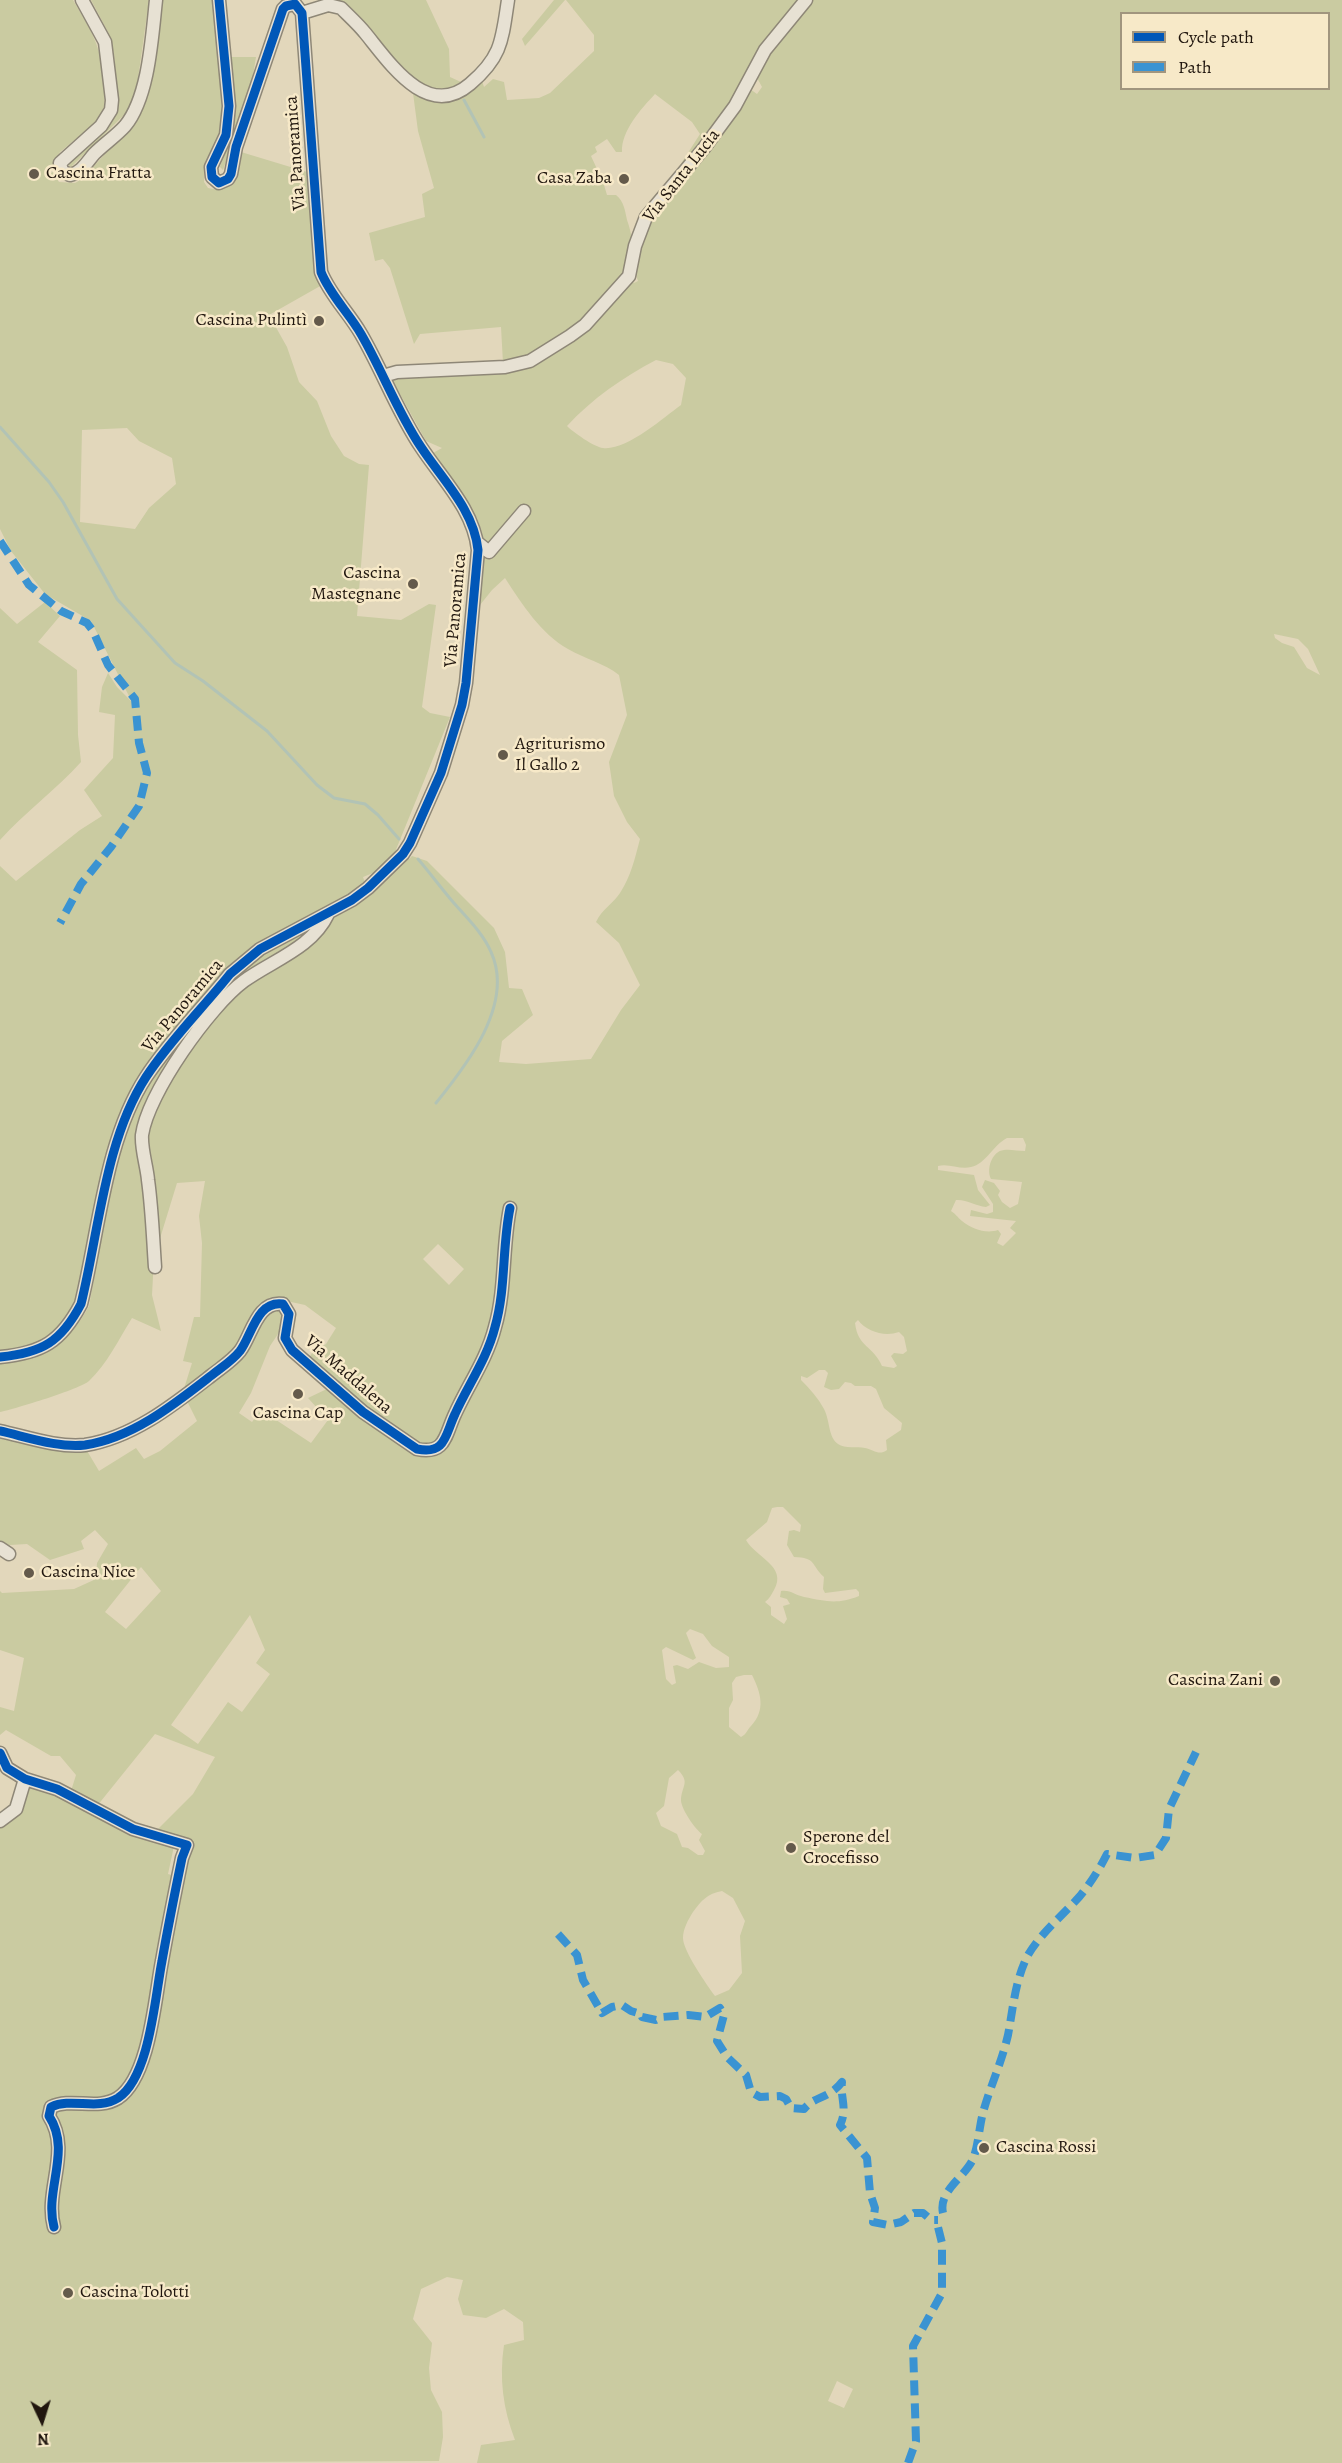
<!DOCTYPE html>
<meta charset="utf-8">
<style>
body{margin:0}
#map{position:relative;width:1342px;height:2463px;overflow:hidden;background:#e2d7bb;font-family:Alegreya,serif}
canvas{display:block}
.legend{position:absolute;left:1120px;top:12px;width:210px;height:78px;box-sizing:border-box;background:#f7e9c8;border:2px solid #a1957e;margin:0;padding:8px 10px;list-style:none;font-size:18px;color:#20160e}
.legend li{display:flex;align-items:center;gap:12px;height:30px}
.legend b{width:30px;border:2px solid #a1957e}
.north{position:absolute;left:12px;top:2391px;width:60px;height:60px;-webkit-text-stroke:4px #f7e9c8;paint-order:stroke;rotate:176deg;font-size:16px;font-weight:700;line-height:24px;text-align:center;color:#20160e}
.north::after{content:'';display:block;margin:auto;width:21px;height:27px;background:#20160e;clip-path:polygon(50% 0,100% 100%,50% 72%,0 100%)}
</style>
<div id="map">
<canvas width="1342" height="2463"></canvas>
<ul class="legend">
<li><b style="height:8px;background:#0057b8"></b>Cycle path</li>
<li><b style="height:8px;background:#3a93d2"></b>Path</li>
</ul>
<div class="north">N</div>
</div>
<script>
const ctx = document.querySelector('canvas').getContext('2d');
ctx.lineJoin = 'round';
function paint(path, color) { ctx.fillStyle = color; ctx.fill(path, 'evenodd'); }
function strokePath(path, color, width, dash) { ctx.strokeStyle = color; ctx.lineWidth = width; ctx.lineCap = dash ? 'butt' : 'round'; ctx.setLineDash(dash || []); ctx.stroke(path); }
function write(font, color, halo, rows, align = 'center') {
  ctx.font = font + ' Alegreya,serif'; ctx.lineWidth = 5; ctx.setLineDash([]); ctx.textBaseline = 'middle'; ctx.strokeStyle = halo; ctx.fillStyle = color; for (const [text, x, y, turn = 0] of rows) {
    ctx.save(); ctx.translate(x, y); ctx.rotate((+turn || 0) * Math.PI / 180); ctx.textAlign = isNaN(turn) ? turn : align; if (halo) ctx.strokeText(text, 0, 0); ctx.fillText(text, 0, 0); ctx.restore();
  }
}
paint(new Path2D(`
 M0,0H73C92,32 101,45 104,83C105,97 106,108 99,120L60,152L52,167L47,171L49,174L53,172L59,182L75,183L82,179L130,127L161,0H214L224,118L219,138L205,166L204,182L208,188C236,195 235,172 241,152L307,172L315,274L322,285L269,315L287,347L299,382L317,401L331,436L344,456L359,464L369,465L357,616L401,620L429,604L436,605L422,707L430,713L450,717L395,852L383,869L363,877L365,883L341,900L257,943L223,972L141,1072L130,1091L112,1140L76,1302C59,1340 38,1346 0,1352V866L16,881L80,830L102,816L84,790L113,758L115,715L99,712L102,687L108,673L117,687L132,702L91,621L45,594L11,551L0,529ZM127,428L139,441L172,458L176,484L149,508L135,529L80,522L82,430Z
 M91,0H149L138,79L133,99L125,114L71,167L67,164L117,99L114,54L108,32Z
 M332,0H426L449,49L450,77L461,82H467L455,91L427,90Z
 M554,0H565L525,46L522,39Z
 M566,0H1342V2463H477L481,2445L515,2440C503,2409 499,2378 504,2345L524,2340L523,2322L504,2309L486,2318L463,2315L458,2299L463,2280L447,2277L421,2289L413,2319L432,2343L429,2368L431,2390L442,2412L443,2437L439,2461L0,2463V1826L21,1808L29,1784L68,1798L126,1830L174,1846L168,1874L182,1878L188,1840L178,1841L153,1834L193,1794L215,1757L155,1734L97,1806L71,1791L76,1775L60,1756H51L6,1730L0,1735V1707L14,1711L24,1658L0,1650V1591L2,1593L74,1589L96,1579L97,1563L108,1544L95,1530L81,1541L84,1549L50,1560L27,1544L10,1545L7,1549L0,1545V1435L69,1451L86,1449L99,1471L136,1448L144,1459L160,1451L197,1421L186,1399L242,1355L265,1313L276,1306L283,1309L287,1318L286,1322L270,1346L251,1393L239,1413L252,1422L261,1410L311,1443L328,1420L308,1398L331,1387C352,1408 395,1453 426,1452V1448C402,1448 329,1378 308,1360L312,1353L326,1344L336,1328L305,1305L282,1300L270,1303L255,1314L241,1344L233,1354L182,1395L192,1363L183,1361L194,1317H200L202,1243L199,1216L205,1181L177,1183L154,1258L152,1295L161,1331L132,1318C119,1339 107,1364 89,1381C80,1389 15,1409 0,1412V1363C45,1357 67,1346 89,1306C104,1230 112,1148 150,1080L230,980L264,952L315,926L320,932L331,919L367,895L407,857L409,859L412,856L427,861L494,928L505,952L509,988L522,989L533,1015L502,1041L499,1062L526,1064L591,1059L621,1010L640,985L619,943L596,922C602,909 613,904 620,893C631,876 635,858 640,839L627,822L614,796L609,762L627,715L619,675C604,663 585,659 568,649C541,634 522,604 505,578L492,590L480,605L483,550L481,529L477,518L433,453L442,448L426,441L391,378L403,375L514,370L536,361L587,329L630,279L634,283L638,281L636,275L633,277C642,239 651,213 677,185L681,187L686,182L683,178L718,135L750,89L757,94L762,87L755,74L750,72L718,122L663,192L700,134L692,122L655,94C641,109 621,131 622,152H616L607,139L595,147L597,152L591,156L597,169L594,171L597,176L601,175L607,195H616C624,201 625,211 627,220C631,231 634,245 631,256C621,298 545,358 503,363L501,327L420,334L414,344L390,268L383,259L375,261L369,233L425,217L422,194L434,188L418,131L413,93C442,105 459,105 482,81L484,87L493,79L504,82L507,100L539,98L550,93L594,51V35ZM1122,14H1328V88H1122ZM656,360L673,364L686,378L681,405C663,418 626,451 603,448C594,447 573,432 567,426C593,398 622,378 656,360ZM1274,634L1298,639L1308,649L1320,675L1307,668L1294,647L1282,643L1275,638ZM1007,1138H1023L1026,1145L1025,1151C1018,1151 1010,1149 1004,1150C992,1151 986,1169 991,1179L1022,1182L1018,1204L1010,1208L1002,1202L998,1195L1000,1191L994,1183L985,1180L982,1187L993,1204V1212L987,1214L971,1210L970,1216L1016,1221L1010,1228L1016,1233L1003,1246L997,1243L1001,1234L998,1230C986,1234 972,1229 962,1221C957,1217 956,1214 951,1211L956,1200C966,1199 976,1206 986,1207L990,1205L978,1190L974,1175L938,1170V1166C949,1163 960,1170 971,1167C986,1164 993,1145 1007,1138ZM438,1244L464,1269L449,1285L423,1259ZM858,1320C867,1332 885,1337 899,1332L904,1337L907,1351L903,1354L894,1353L891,1356L897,1366L894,1368L882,1366C873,1345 858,1348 855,1323ZM819,1370H825L828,1373L824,1387L831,1390L839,1389L845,1382L851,1383L855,1386H871L876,1389L884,1408L902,1423L901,1430L886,1440L887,1450C879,1456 874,1450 865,1448C857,1446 845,1449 838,1444C828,1437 830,1420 824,1409C818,1398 810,1389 801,1380V1376L807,1378ZM777,1507H783L801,1525L800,1532L794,1530L789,1531L787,1545L794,1557C817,1558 810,1564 824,1577L823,1589L825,1593L856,1589L859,1592V1596C836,1605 826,1601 804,1597C794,1595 792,1590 781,1591L780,1597L787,1599L790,1604L783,1606L787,1619L784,1624L771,1615V1607L765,1602C770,1598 771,1595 774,1590C788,1566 755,1557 746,1540L767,1522L772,1508ZM141,1567L161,1591L126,1629L105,1612ZM250,1615L265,1650L256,1663L270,1674L242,1712L228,1702L198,1744L171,1725ZM690,1629L703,1634L712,1646L729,1657V1667L716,1668L699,1662L688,1669L677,1665L673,1666L676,1683L672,1685L666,1679L662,1650L666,1647L693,1660L696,1658L686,1633ZM744,1675H752C761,1693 766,1710 751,1726C746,1731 747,1734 741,1737L729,1727V1708L733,1700L732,1683L736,1677ZM678,1770C691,1783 681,1786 681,1801C682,1810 695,1829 702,1834L699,1840L705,1851L703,1855H698L688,1848L682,1847L677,1834L661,1826L656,1813L664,1806L669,1778ZM722,1891L733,1898L745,1921L740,1936L742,1973L729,1990L715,1996C707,1985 683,1951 683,1938C683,1929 688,1920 693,1912C702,1900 707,1894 722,1891ZM837,2381L853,2389L844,2408L828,2401Z
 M231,57H256L251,88L223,170L220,167L234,121Z
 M45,602L60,616L38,642L77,670L78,735L81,762C56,790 25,812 0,840V608L17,624Z`), '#cacba1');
strokePath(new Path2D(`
 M464,100L484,137
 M0,427L49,482L63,502L117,599L175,663L203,681L267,731L317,785L334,798L365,804L378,815L399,839
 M418,859C430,873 441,888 453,902C466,917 483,933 491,952C515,1004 466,1066 436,1103`), '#b2c3b5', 3);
const minor = new Path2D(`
 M82,0L105,42L112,100L111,110L101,126L60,163L62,171L70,175C81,173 87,162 94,154C104,144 116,136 125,126C149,97 152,36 156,0
 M302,13L328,5L341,8C349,16 359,25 366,34C391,65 428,120 470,84C502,57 502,40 508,0
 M383,376L397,372L505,367L530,361L570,336L585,325L629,276L635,246L646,217L704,148L735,106L765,50L806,0
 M478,543L489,552L524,511
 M155,1267C153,1238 152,1209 148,1180C147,1167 141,1149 142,1135C148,1093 210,1006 244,981C273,960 312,948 328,914
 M0,1357C42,1353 61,1342 81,1304C99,1231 105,1140 146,1077C170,1040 203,1008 230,974L260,949L352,900L368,888L403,854L410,843L441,773L462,705L466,683L478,550C474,510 442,479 421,447C398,413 382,370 361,334C349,313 330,295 321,272L302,13L295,4L286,6L283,9L236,147L231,174L228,179L219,183L212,177L211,167L226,135L229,106L219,0
 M0,1431C27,1437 58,1448 85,1445C133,1438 176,1403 212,1375C222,1367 232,1361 240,1351C252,1335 257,1300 283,1304L289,1314L285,1338L292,1350L363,1412L417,1449C446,1455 445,1435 455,1414C468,1385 487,1359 495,1327C506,1289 502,1247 510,1208
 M0,1548L9,1554
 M0,1753L7,1768L25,1779L57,1789L133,1829L187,1845L182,1858C175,1892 168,1927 162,1961C155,1996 150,2077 118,2098C97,2111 72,2097 51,2107L49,2116C72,2151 44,2190 54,2227
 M0,1821L16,1809L25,1779`);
strokePath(minor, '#8e8777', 15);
strokePath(minor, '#e7e1d3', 12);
strokePath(new Path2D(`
 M0,541L29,585L61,611L87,623L93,631L108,665L135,699L139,743L147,773L139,806L111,847L81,884L60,923
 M558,1934L577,1955L583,1980L602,2013L612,2007L622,2005L631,2011L641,2014L642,2017L656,2020L662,2017L688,2015L705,2017L720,2008L724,2015L717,2041L727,2057L746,2075L751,2092L760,2097L780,2096L786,2099L791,2108L804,2109C814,2096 829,2099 842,2082C840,2098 848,2109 840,2125L867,2158L870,2193L875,2208L873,2222L888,2225L901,2222L914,2213H923L931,2220H938
 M943,2213C938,2191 965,2177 973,2159C979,2144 979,2125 984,2109C991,2085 1002,2061 1008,2035C1013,2009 1015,1980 1028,1955C1041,1933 1063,1915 1080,1896C1090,1884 1100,1868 1107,1854L1135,1858L1155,1855L1166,1838L1169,1809L1196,1752
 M908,2463L916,2441L913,2346L942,2293V2243L937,2223`), '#3a93d2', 8, [15, 8]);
strokePath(new Path2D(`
 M0,1357C42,1353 61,1342 81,1304C99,1231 105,1140 146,1077C170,1040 203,1008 230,974L260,949L352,900L368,888L403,854L410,843L441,773L462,705L466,683L478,550C474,510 442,479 421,447C398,413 382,370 361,334C349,313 330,295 321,272L302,13L295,4L286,6L283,9L236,147L231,174L228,179L219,183L212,177L211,167L226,135L229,106L219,0
 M0,1431C27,1437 58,1448 85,1445C133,1438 176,1403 212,1375C222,1367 232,1361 240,1351C252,1335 257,1300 283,1304L289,1314L285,1338L292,1350L363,1412L417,1449C446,1455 445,1435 455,1414C468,1385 487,1359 495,1327C506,1289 502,1247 510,1208
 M0,1753L7,1768L25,1779L57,1789L133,1829L187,1845L182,1858C175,1892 168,1927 162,1961C155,1996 150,2077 118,2098C97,2111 72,2097 51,2107L49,2116C72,2151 44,2190 54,2227`), '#0057b8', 9);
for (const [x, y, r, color] of [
 [34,174,6,"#645a4b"],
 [624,179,6,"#645a4b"],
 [319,321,6,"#645a4b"],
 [413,584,6,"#645a4b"],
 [503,755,6,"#645a4b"],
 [298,1394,6,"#645a4b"],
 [29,1573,6,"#645a4b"],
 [1275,1681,6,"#645a4b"],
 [791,1848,6,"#645a4b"],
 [984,2148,6,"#645a4b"],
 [68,2293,6,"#645a4b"]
]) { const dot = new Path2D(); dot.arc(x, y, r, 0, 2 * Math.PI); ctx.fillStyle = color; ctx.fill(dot); strokePath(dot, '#f7e9c8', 2); }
write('18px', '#20160e', '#f7e9c8', [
 ["Via Panoramica",296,153,-94],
 ["Via Santa Lucia",682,176,-52],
 ["Via Panoramica",456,610,-85],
 ["Via Panoramica",183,1006,-50],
 ["Via Maddalena",348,1375,41]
]);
write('18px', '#20160e', '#f7e9c8', [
 ["Cascina Fratta",46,174],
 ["Casa Zaba",612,179,"right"],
 ["Cascina Pulintì",307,321,"right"],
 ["Cascina",401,574,"right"],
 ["Mastegnane",401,595,"right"],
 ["Agriturismo",515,745],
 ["Il Gallo 2",515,766],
 ["Cascina Cap",298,1414,"center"],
 ["Cascina Nice",41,1573],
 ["Cascina Zani",1263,1681,"right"],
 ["Sperone del",803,1838],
 ["Crocefisso",803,1859],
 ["Cascina Rossi",996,2148],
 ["Cascina Tolotti",80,2293]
], 'left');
</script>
